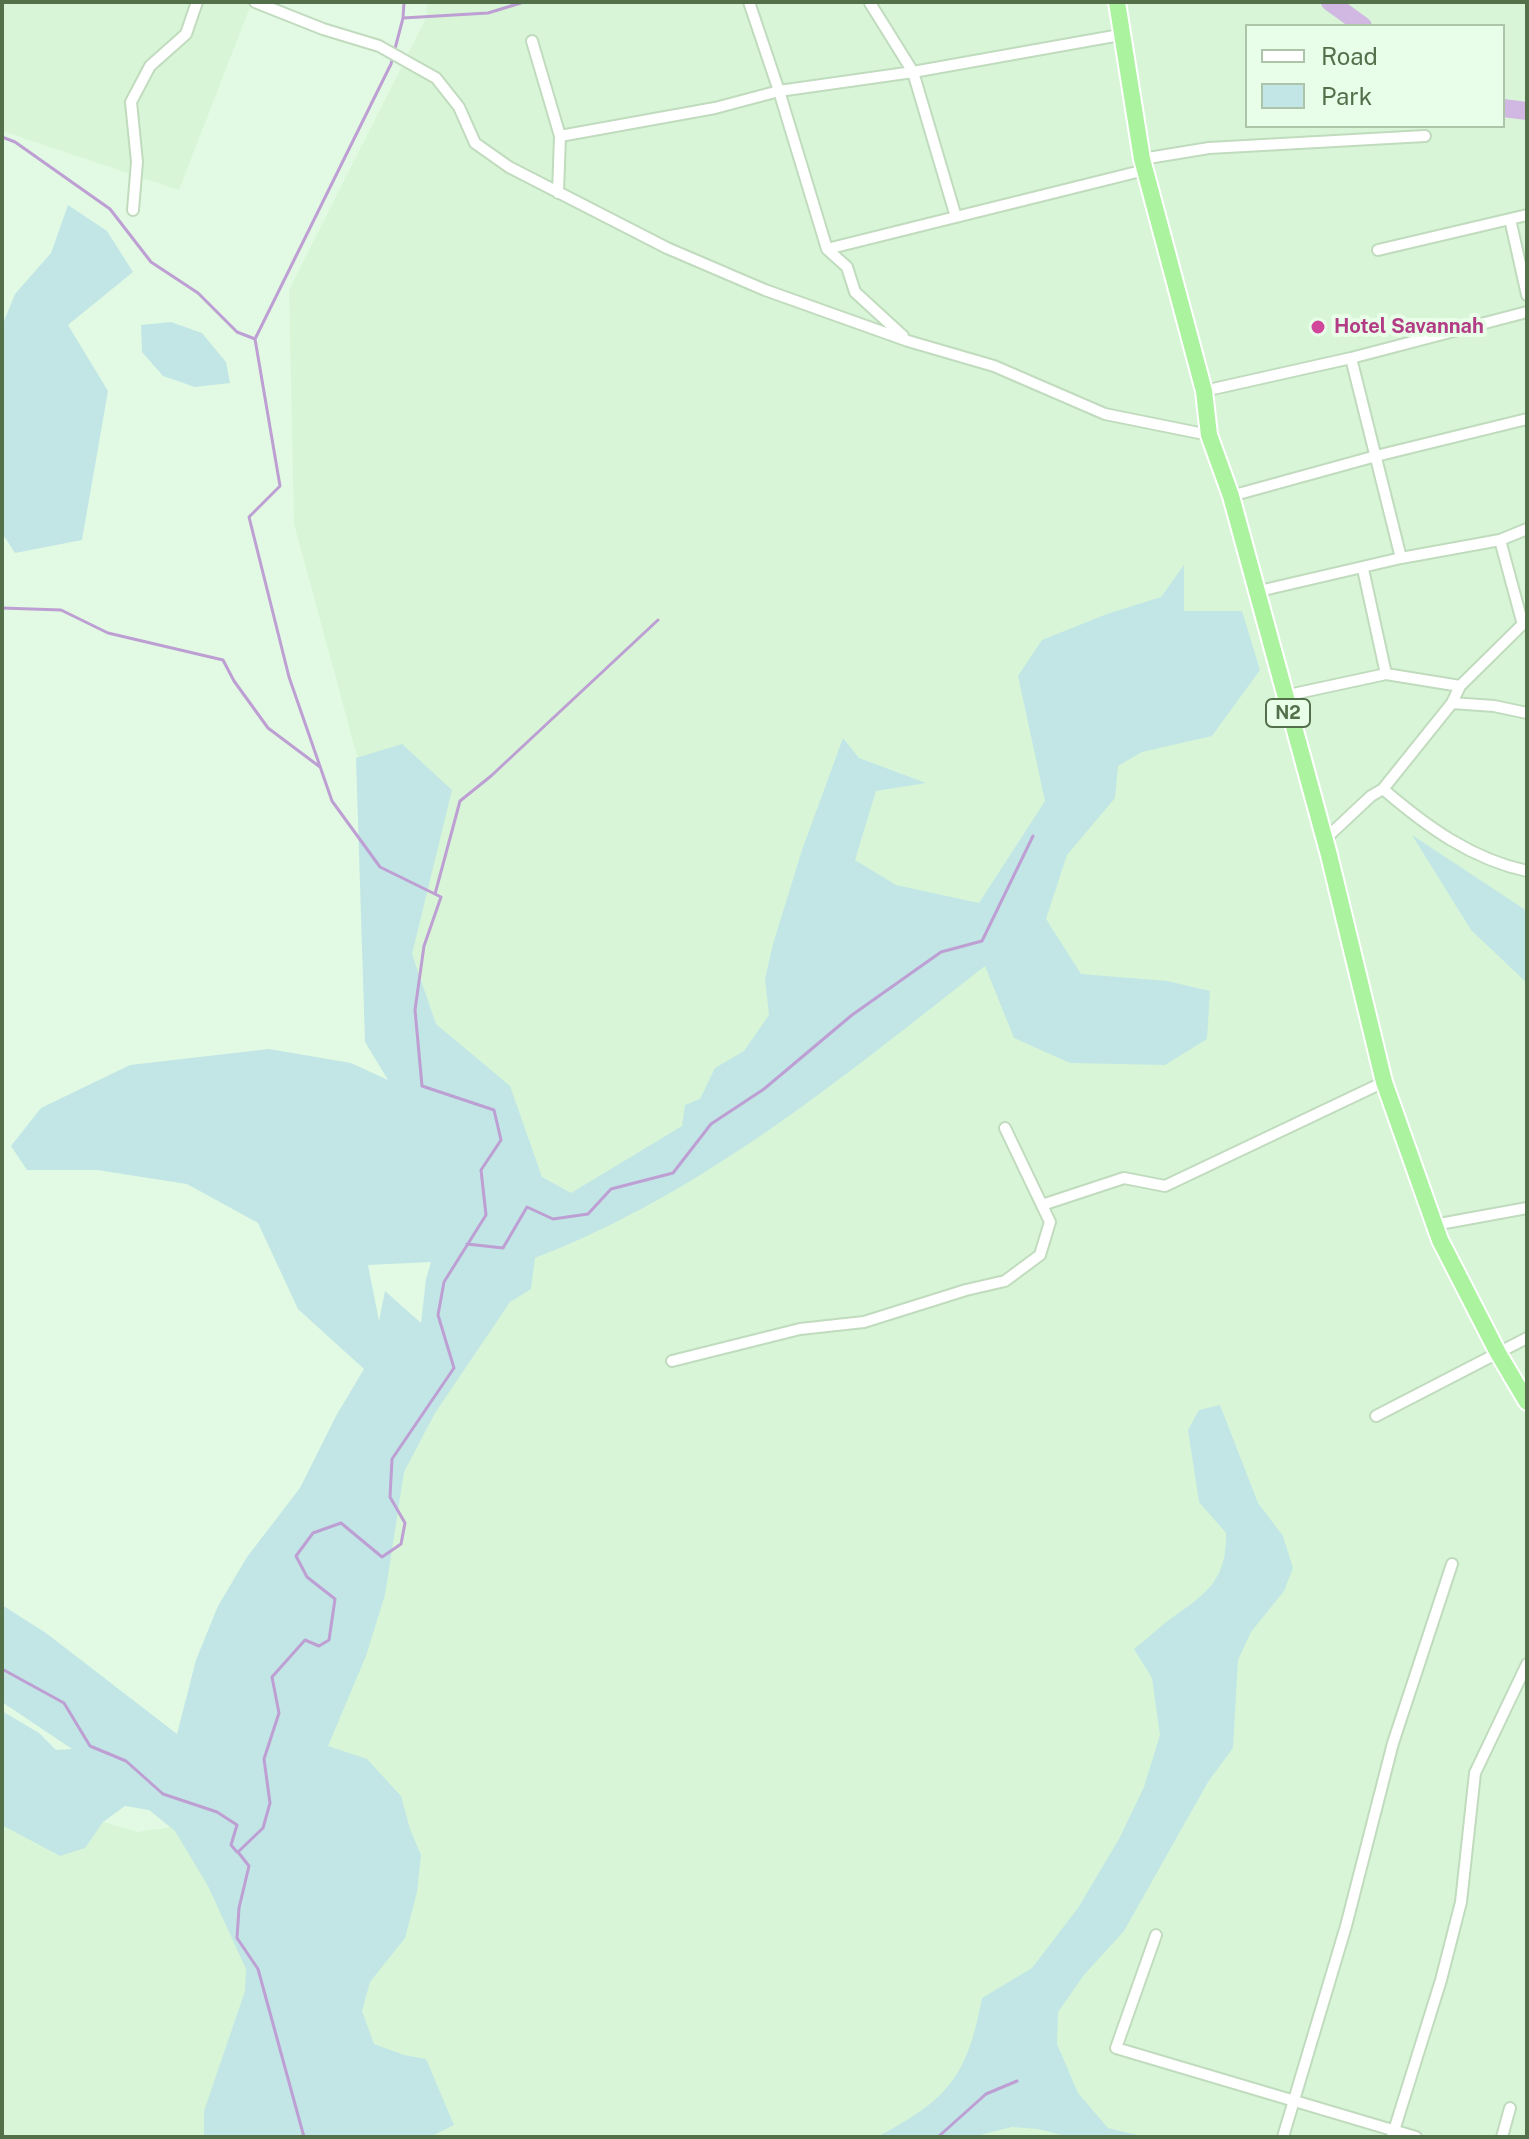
<!DOCTYPE html>
<style>
body{margin:0}
#map{position:relative;width:1529px;height:2139px;overflow:hidden;background:#e2fae3;font-family:"Public Sans",sans-serif}
canvas{display:block}
.frame{position:absolute;inset:0;border:4px solid #53704b;pointer-events:none}
.legend{position:absolute;left:1245px;top:24px;width:260px;height:104px;box-sizing:border-box;background:#e8fee8;border:2px solid #acc5a9;margin:0;padding:10px 14px;list-style:none;font-size:24px;color:#53704b}
.legend li{display:flex;align-items:center;gap:16px;height:40px}
.legend b{width:40px;border:2px solid #acc5a9}
</style>
<div id="map">
<canvas width="1529" height="2139"></canvas>
<div class="frame"></div>
<ul class="legend">
<li><b style="height:10px;background:#fff"></b>Road</li>
<li><b style="height:22px;background:#c2e6e6"></b>Park</li>
</ul>
</div>
<script>
const ctx = document.querySelector('canvas').getContext('2d');
ctx.lineJoin = 'round';
function paint(path, color) { ctx.fillStyle = color; ctx.fill(path, 'evenodd'); }
function strokePath(path, color, width, dash) { ctx.strokeStyle = color; ctx.lineWidth = width; ctx.lineCap = dash ? 'butt' : 'round'; ctx.setLineDash(dash || []); ctx.stroke(path); }
function write(font, color, halo, rows, align = 'center') {
  ctx.font = font + ' "Public Sans",sans-serif'; ctx.lineWidth = 8; ctx.setLineDash([]); ctx.textBaseline = 'middle'; ctx.strokeStyle = halo; ctx.fillStyle = color; for (const [text, x, y, turn = 0] of rows) {
    ctx.save(); ctx.translate(x, y); ctx.rotate((+turn || 0) * Math.PI / 180); ctx.textAlign = isNaN(turn) ? turn : align; if (halo) ctx.strokeText(text, 0, 0); ctx.fillText(text, 0, 0); ctx.restore();
  }
}
paint(new Path2D(`
 M2,2H252L179,190L2,131Z
 M426,2H1527V2137H2V1790L137,1832L300,1808L389,1445L532,1242L443,1073L294,524L289,290L427,16ZM1247,26H1503V126H1247Z`), '#d8f6d7');
paint(new Path2D(`
 M68,205L107,231L133,272L68,325L108,391L82,540L15,553L2,533V326L15,294L51,253Z
 M171,322L202,333L226,362L230,383L195,387L163,376L142,352L141,325Z
 M1184,565V611H1242L1260,670L1212,736L1142,752L1118,766L1115,798L1067,855L1046,919L1081,974L1167,981L1210,991L1207,1039L1165,1065L1070,1063L1014,1038L985,966C844,1076 704,1193 535,1258L531,1289L510,1302L435,1413L404,1472L385,1595L366,1656L328,1746L367,1759L401,1796L410,1829L421,1855L417,1892L405,1938L370,1982L362,2011L374,2044L404,2055L426,2059L454,2125L430,2137H204V2111L245,1991L246,1969L208,1886L175,1831L149,1810L125,1806L103,1822L85,1848L60,1856L2,1825V1711L39,1733L56,1750L72,1749L2,1702V1605L46,1633L177,1734L196,1660L218,1606L247,1557L300,1488L336,1416L364,1369L298,1309L258,1223L187,1184L97,1170H27L11,1146L41,1108L130,1065L269,1049L351,1063L388,1080L365,1042L356,758L402,744L452,790L412,954L436,1024L510,1086L542,1177L571,1193L682,1126L685,1105L700,1099L715,1068L744,1051L769,1015L765,979L773,944L802,850L843,738L859,758L926,783L876,791L855,860L896,885L979,903L1045,801L1018,676L1042,640L1107,614L1161,597ZM431,1262L426,1279L421,1323L385,1291L379,1321L368,1265Z
 M1412,835L1527,911V983L1471,930Z
 M1220,1405L1258,1503L1283,1536L1293,1568L1284,1591L1251,1632L1238,1660L1233,1748L1208,1782L1124,1931L1084,1975L1058,2012L1057,2044L1078,2093L1108,2128L1146,2137H1069L1038,2129L1012,2127L972,2137H877C947,2100 967,2078 982,1998L1032,1968L1078,1908L1119,1839L1144,1787L1160,1735L1152,1678L1134,1649C1147,1639 1159,1627 1173,1617C1208,1593 1227,1578 1226,1533L1199,1502L1188,1430L1199,1410Z`), '#c2e6e6');
strokePath(new Path2D(`
 M403,18L488,13L524,2
 M2,137L15,142L110,209L151,262L198,293L237,332L255,339
 M2,608L61,610L108,633L223,660L234,681L268,728L320,767
 M435,894L460,801L491,776L658,620
 M467,1244L503,1248L527,1207L553,1219L588,1214L611,1189L673,1173L711,1124L764,1089L852,1015L941,952L982,941L1033,836
 M2,1669L64,1703L90,1746L126,1761L163,1794L217,1812L237,1825L231,1845L237,1852
 M304,2137L258,1969L237,1938L239,1908L249,1866L238,1852L263,1828L270,1803L264,1759L279,1713L272,1677L305,1640L319,1646L329,1640L335,1599L307,1577L296,1556L313,1533L341,1523L382,1557L401,1544L405,1523L390,1497L392,1459L454,1368L438,1315L444,1282L486,1215L481,1170L501,1140L494,1110L422,1086L415,1010L424,946L441,897L380,867L332,801L289,677L249,517L280,486L255,339L391,64L403,18L404,2
 M938,2137L986,2094L1017,2081`), '#bd9fd3', 3);
strokePath(new Path2D(`
 M1330,2L1363,26
 M1503,108L1527,111`), '#d0b8e2', 18);
const minor = new Path2D(`
 M255,2L323,29L379,46L436,78L459,107L475,143L509,167L667,248L765,290L908,341L994,366L1105,414L1209,435
 M749,2L779,91L827,249L847,267L855,292L903,336
 M870,3L913,72L956,217
 M532,41L560,136L558,193
 M560,136L715,108L779,91L913,72L1120,35
 M1142,159L1209,148L1425,136
 M133,210L137,162L131,102L150,66L186,34L197,2
 M1527,215L1510,219L1527,295
 M827,249L1145,170
 M1378,250L1510,219
 M1351,358L1401,558
 M1204,391L1351,358L1527,312
 M1231,496L1376,456L1527,419
 M1500,540L1523,625
 M1363,569L1386,674
 M1255,592L1401,558L1500,540L1527,529
 M1284,696L1386,674L1460,686
 M1452,703L1494,706L1527,713
 M1383,789C1426,826 1471,859 1527,871
 M1323,841L1371,796L1383,789L1452,703L1460,686L1527,620
 M1042,1205L1124,1178L1165,1186L1384,1082
 M1434,1225L1527,1208
 M672,1361L800,1329L864,1322L966,1290L1005,1281L1040,1255L1050,1222L1005,1128
 M1376,1416L1527,1338
 M1156,1935L1116,2048L1416,2137
 M1283,2137L1346,1926L1393,1743L1452,1564
 M1392,2137L1441,1980L1461,1902L1475,1773L1527,1664
 M1502,2137L1510,2108`);
const trunk = new Path2D(`
 M1117,2L1142,159L1204,391L1209,435L1231,496L1329,855L1384,1082L1440,1240L1498,1353L1527,1402`);
strokePath(minor, '#c0dbbd', 14);
strokePath(trunk, '#fff', 20);
strokePath(minor, '#fff', 10);
strokePath(trunk, '#acf3a0', 16);
for (const [x, y, r, color] of [
 [1318,327,8,"#d1479c"]
]) { const dot = new Path2D(); dot.arc(x, y, r, 0, 2 * Math.PI); ctx.fillStyle = color; ctx.fill(dot); strokePath(dot, '#e8fee8', 3); }
for (const [x, y, w] of [
 [1288,713,44]
]) { const box = new Path2D(); box.roundRect(x - w / 2, y - 14, w, 28, 6); ctx.fillStyle = '#e8fee8'; ctx.fill(box); strokePath(box, '#53704b', 2); }
write('bold 18px', '#53704b', null, [
 ["N2",1288,713]
]);
write('bold 20px', '#b23c85', '#e8fee8', [
 ["Hotel Savannah",1334,327]
], 'left');
</script>
